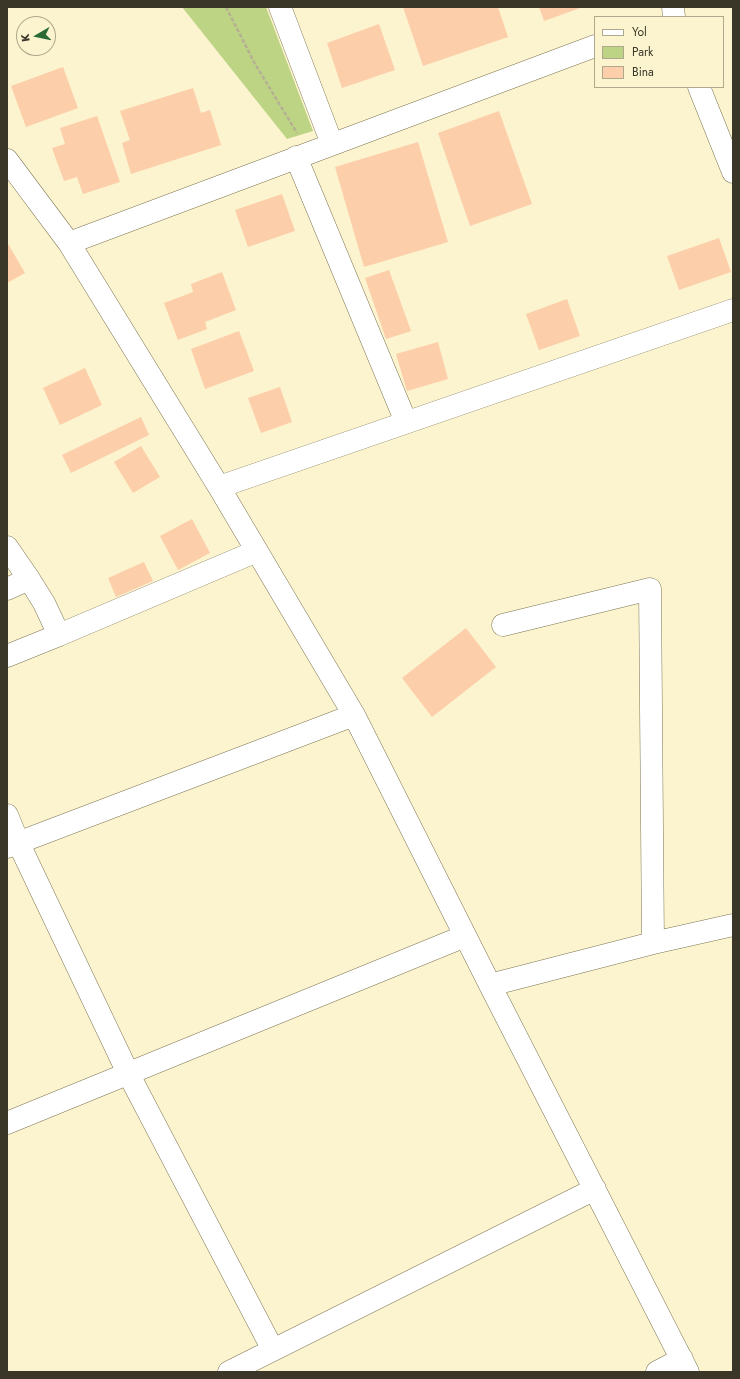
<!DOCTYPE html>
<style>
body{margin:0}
#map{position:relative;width:740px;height:1379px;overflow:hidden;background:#fcf4cf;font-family:Jost,sans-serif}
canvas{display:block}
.frame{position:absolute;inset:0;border:8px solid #3a3628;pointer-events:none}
.legend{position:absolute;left:594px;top:16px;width:130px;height:72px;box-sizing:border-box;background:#fcf4cf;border:1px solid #aea88c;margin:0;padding:5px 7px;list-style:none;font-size:12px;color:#3a3628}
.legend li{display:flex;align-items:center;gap:8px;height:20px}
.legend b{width:20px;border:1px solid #aea88c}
.north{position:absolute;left:16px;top:16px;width:40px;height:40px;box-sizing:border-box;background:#fcf4cf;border:1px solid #aea88c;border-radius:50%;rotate:261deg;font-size:11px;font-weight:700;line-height:16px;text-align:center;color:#3a3628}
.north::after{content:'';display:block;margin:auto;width:14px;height:18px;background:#2b6c36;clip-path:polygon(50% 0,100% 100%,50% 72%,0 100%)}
</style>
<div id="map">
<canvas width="740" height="1379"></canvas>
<div class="frame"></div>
<ul class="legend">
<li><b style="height:5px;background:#fff"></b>Yol</li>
<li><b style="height:11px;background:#bdd485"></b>Park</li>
<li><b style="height:11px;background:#fcceaa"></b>Bina</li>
</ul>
<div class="north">K</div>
</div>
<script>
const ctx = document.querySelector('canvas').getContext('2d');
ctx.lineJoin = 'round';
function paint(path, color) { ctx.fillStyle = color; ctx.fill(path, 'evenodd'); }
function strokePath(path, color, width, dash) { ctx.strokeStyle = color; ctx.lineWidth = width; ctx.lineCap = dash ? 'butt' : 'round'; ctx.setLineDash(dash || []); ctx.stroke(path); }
paint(new Path2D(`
 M182,7H266L313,131L287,139Z`), '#bdd485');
paint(new Path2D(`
 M403,7H498L508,37L423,66Z
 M539,7H583L544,21Z
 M379,24L395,70L342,88L327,43Z
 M63,67L78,108L26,127L11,86Z
 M193,88L201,113L210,110L221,145L131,174L122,143L130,140L120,111Z
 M499,111L532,204L470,226L438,133Z
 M97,116L120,182L83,194L77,177L64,181L52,148L65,144L60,128Z
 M418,142L448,242L364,267L335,167Z
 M282,194L295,231L248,247L235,210Z
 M719,238L731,272L679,290L667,256Z
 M7,242L25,273L7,283Z
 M389,270L411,331L386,339L365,278Z
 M222,272L236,310L205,322L207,329L178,340L164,303L193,292L191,284Z
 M567,299L580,336L539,350L526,314Z
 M239,331L254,371L205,389L191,349Z
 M438,342L448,379L407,391L396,354Z
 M85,368L102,405L60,425L43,388Z
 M280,387L292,422L261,433L248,398Z
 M141,417L149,435L71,473L62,455Z
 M141,446L160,477L133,493L114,462Z
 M192,519L210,553L178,570L160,536Z
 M144,562L153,581L116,597L108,578Z
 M466,628L496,667L432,717L402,678Z`), '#fcceaa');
const minor = new Path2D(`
 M280,7L332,144
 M673,7L674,17
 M699,87L733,172
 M296,157L406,422
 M7,160L69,243L219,487L354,715L490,985L688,1372
 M69,243L595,46
 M219,487L733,310
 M7,547L29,579L7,589
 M503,625L650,589L653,943
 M59,635L257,551
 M7,656L59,635L44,603L29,579
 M7,815L18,842L128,1073L273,1350
 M7,847L354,715
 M490,985L653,943L733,925
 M7,1123L465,936
 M229,1372L595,1189
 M657,1372L682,1359`);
strokePath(minor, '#7d7554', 23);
strokePath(new Path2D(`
 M226,7L255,64L297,133`), '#b6b093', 2.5, [4, 2]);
strokePath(minor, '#fff', 22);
</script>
